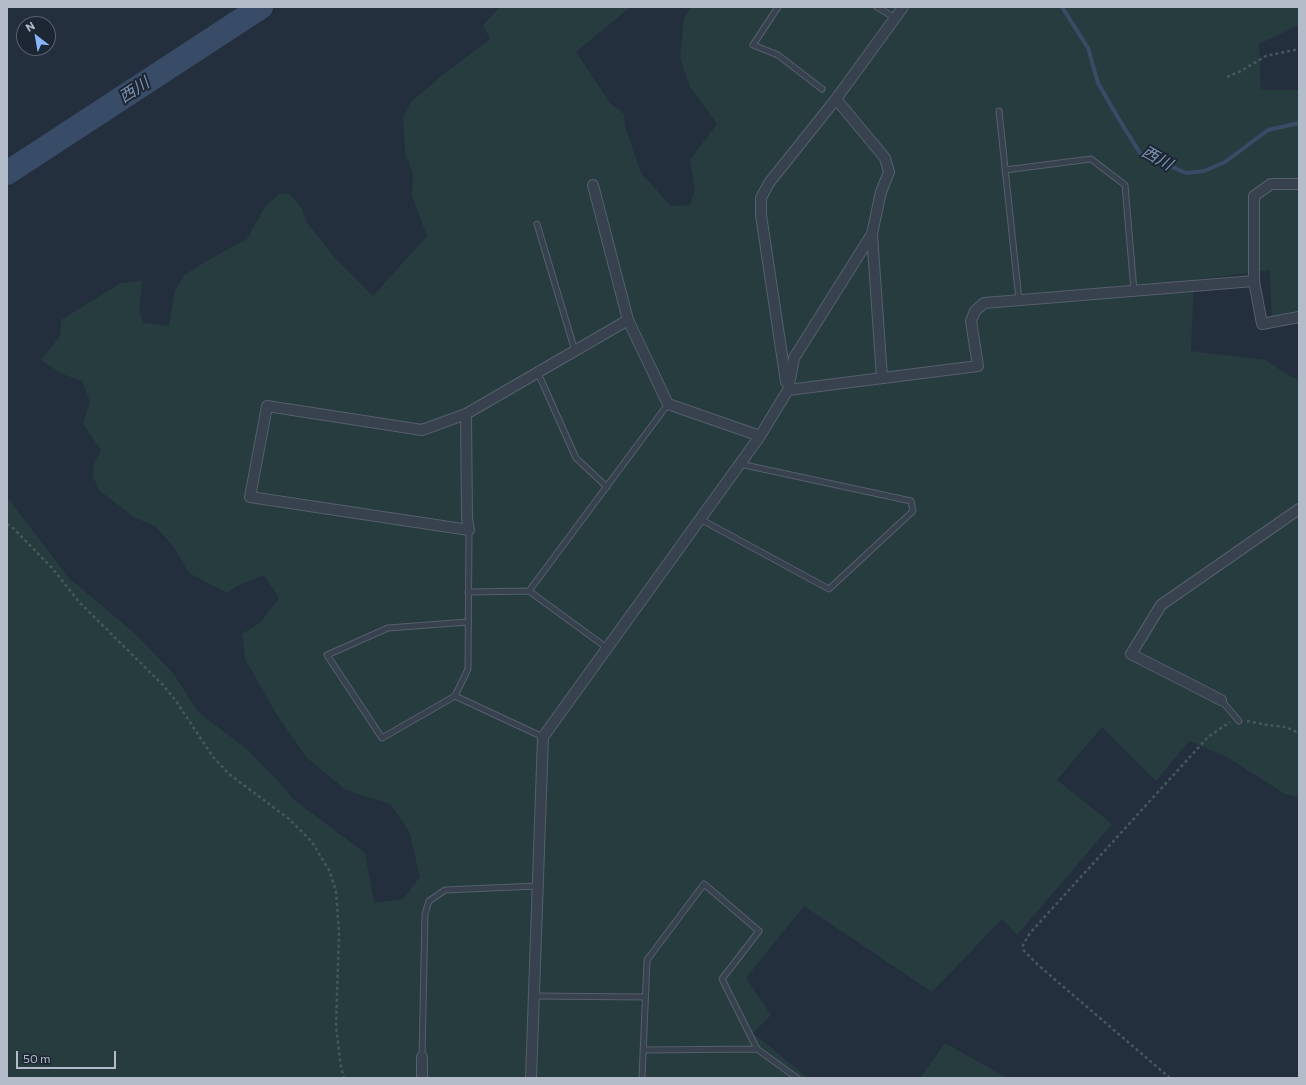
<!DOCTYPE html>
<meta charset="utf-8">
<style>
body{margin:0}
#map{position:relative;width:1306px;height:1085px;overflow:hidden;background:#242f3e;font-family:Commissioner,sans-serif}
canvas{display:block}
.frame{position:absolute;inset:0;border:8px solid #b4bcc9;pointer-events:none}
.north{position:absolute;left:16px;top:16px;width:40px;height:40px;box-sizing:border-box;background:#1d2633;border:1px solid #59626f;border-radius:50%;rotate:329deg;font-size:11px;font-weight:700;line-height:16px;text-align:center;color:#b4bcc9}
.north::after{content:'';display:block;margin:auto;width:14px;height:18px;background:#8ab4f8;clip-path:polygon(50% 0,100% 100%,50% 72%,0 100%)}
.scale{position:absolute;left:16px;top:1051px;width:100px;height:18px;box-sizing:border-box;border:2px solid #b4bcc9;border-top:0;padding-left:5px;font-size:12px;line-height:14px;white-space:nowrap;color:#b4bcc9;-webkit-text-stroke:3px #1d2633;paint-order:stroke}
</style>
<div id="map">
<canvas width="1306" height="1085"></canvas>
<div class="frame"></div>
<div class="north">N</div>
<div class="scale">50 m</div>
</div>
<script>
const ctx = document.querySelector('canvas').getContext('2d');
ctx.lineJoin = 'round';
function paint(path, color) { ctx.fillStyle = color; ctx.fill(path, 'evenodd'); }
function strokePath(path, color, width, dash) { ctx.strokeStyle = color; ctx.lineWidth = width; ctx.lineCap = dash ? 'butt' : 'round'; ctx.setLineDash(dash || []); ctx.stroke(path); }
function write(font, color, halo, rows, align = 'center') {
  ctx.font = font + ' Commissioner,"Noto Sans JP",sans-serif'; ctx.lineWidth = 4; ctx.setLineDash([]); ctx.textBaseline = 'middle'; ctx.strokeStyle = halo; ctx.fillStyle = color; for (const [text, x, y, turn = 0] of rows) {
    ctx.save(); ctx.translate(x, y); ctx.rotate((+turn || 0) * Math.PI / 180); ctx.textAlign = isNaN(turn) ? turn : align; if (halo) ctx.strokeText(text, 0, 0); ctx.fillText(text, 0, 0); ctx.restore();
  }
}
paint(new Path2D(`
 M500,7H630L576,52L610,103L624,114L625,126L641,173L671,206L690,205L695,189L690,160L717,124L690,87L680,58L684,18L691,7H1299V25L1259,44L1261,90H1299V312L1272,323L1270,270L1194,280L1191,351L1266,360L1286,374L1299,380V797L1285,794L1227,757L1189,741L1156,781L1102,727L1057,780L1112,824L1017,935L1002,919L932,992L804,906L746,978L771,1015L753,1033L808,1078H7V497L69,578L133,632L173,673L198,712L249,751L277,780L294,800L365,853L374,903L403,899L420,877L409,831L390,804L346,790L307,758L277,715L245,659L242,634L261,622L279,598L264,575L239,585L227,593L189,573L173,546L156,527L134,517L100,491L93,477L94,463L101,450L83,424L90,402L82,381L62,374L41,360L60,336L61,320L121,283L142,281L139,313L144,323L169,326L175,291L184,275L210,259L247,239L265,207L280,193L289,194L301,207L306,221L335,258L373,296L427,236L412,196L413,173L405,153L403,118L411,102L445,73L490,39L483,25Z
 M945,1043L1007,1078H920Z`), '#263c3f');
strokePath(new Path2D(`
 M1062,7L1088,48L1098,83L1120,121L1140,153L1186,173L1204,171L1225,162L1268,130L1299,123`), '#394c67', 4);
strokePath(new Path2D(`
 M7,173L261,7`), '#394c67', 24);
const service = new Path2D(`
 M778,7L753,45L778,55L822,89
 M877,7L895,18
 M999,111L1019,300
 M1005,170L1091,159L1125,185L1134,291
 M537,224L575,351
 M538,373L576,458L607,487
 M700,519L829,589L913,511L911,501L740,464
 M469,530L468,669L455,696L543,737
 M529,591L668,404
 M468,592L529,591L607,648
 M455,696L382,738L327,655L388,628L468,622
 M1221,700L1239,721
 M533,996L645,997
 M643,1050L757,1049
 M422,1057L425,914L429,901L445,890L537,886
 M642,1078L647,960L704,884L759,931L722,979L757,1049L797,1078`);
const minor = new Path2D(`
 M1299,184H1271L1254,196V281L1262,324L1299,317
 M593,185L628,320L668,404L760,436
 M872,234L882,378
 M786,382L761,215V198L769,183L836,99L903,7
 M788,390L978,366L971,321L975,311L984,303L1254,281
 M466,414L467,518L469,530L250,497L267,406L422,430L466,414L628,320
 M1221,700L1131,654L1161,605L1299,509
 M422,1078V1057
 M531,1078L543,737L760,436L788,390L794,358L872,234L881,192L889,172L885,158L836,99`);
strokePath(service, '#565f6c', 7);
strokePath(minor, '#565f6c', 12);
strokePath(new Path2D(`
 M1227,77L1241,71L1266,56L1299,49
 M7,524L13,528L53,569L79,602L163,685L176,701L213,757L229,774L289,819L312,842L330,872L336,892L339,932L336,1027L341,1067L344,1078
 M1247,721L1267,725L1286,727L1299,733
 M1170,1078L1038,965L1024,951L1023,945L1030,933L1208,737L1230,722`), '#44595c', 2.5, [3, 3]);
strokePath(service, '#38414e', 5);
strokePath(minor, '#38414e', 10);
write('italic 16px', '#7c92b1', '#1d2633', [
 ["西川",134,90,-33],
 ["西川",1157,158,29]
]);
</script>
